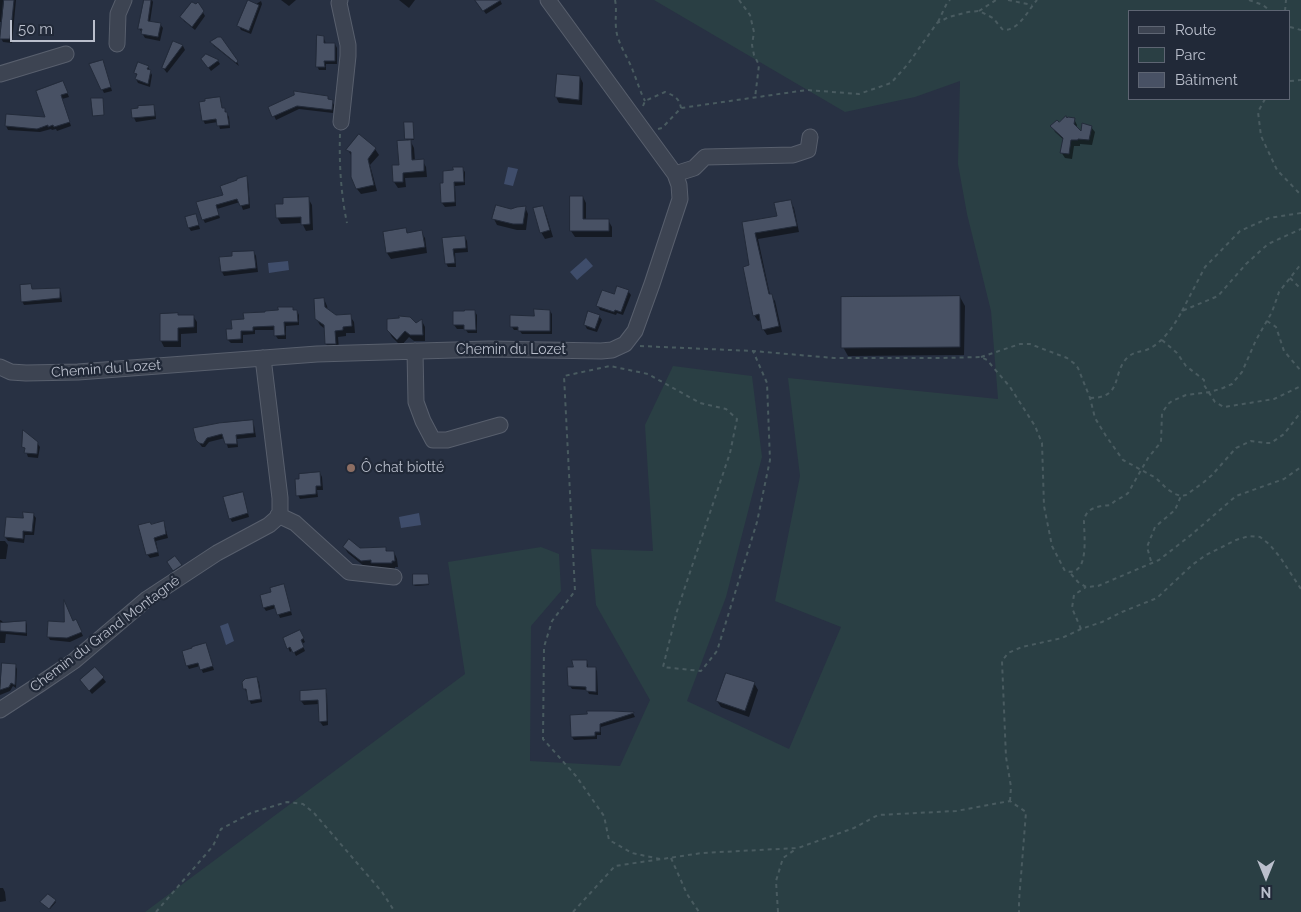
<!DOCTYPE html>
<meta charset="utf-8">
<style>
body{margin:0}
#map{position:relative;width:1301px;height:912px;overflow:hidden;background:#283143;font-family:Raleway,sans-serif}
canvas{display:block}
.legend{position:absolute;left:1128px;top:10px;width:162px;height:90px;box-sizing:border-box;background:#212938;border:1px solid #5e6573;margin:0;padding:6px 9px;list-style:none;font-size:15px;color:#babfcc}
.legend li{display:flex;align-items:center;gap:10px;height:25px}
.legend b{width:25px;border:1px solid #5e6573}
.north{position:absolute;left:1241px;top:852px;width:50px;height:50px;-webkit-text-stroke:4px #212938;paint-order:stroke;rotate:180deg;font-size:14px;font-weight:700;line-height:20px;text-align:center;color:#babfcc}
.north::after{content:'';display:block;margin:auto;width:18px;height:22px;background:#babfcc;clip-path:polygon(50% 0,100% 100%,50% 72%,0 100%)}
.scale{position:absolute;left:10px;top:20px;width:85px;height:22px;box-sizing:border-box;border:2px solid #babfcc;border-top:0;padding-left:6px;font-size:15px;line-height:18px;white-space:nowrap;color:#babfcc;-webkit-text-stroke:4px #212938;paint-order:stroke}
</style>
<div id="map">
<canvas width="1301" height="912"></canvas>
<ul class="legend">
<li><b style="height:6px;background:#3d4452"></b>Route</li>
<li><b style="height:14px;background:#2a3f44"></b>Parc</li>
<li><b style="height:14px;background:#485164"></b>Bâtiment</li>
</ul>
<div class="north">N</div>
<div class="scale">50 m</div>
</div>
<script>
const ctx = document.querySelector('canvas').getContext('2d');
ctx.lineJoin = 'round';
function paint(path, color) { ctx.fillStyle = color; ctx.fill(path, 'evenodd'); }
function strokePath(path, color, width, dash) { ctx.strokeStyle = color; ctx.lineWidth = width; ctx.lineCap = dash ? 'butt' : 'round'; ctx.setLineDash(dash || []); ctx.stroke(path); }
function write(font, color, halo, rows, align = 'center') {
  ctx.font = font + ' Raleway,sans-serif'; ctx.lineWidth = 4.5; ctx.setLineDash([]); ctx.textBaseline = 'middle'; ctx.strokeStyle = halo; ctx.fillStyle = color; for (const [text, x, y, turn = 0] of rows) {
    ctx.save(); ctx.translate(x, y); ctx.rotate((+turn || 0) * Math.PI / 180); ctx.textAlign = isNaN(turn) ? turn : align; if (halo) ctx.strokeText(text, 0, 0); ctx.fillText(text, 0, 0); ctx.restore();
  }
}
paint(new Path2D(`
 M654,0H1301V912H145L465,674L448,562L541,547L559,554L561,591L531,626L530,761L620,766L650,700L596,605L591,549L653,551L645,425L673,366L752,376L762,457L726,597L687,701L789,749L841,627L775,601L800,476L788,378L998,399L991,311L967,214L958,164L960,81L915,97L845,112ZM1130,11H1290V99H1130Z`), '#2a3f44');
paint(new Path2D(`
 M508,167L518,169L513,186L504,184Z
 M586,258L593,266L577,280L570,272Z
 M288,261L289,270L269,273L268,263Z
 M419,513L421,525L401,528L399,517Z
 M228,623L234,641L226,645L220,626Z`), '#3f4d6b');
paint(new Path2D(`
 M0,0H16L12,43L3,42L1,38L3,22H0Z
 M145,0H152L153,2L150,22L160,24L163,28L160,41L145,38L139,28Z
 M281,0H296L289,6Z
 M399,0H415L409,8Z
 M476,0H500L502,4L486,14Z
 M261,1L262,4L251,34L241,30L239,26L245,11Z
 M198,4L205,16L195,30L184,21L182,17Z
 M220,37L237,62L239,66L214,46L212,42Z
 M323,37L325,41L326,44H335L337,48V64H326V70H319L317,66Z
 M174,43L183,46L185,50L167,73L163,68Z
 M103,61L112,91L104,93L102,89Z
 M218,61L220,64L211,71L205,63Z
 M148,67L152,75L150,87L138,83L136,79L137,76L135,73Z
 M558,75L580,77L583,83L582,105L559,103L556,97Z
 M63,82L69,97L62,99L71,126L57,131L56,129L52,130L51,129L40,132L8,130L6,126L47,119Z
 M327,97L329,100L332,101L334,105L333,113L299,109L276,120L270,107Z
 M219,98L221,101L222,109H224L229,117L230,128L220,129L218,122L205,124L203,120Z
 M153,106L155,110L156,119L136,122L134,118L133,110Z
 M1074,119L1077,125L1076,129L1081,134L1091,127L1095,132L1092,145L1080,144V146H1074L1072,159L1065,158L1061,152L1064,140L1055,132L1052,126Z
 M413,125L414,140H410L414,148L415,161H423L426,167L427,177L405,178L406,187L398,188L394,182L408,142L406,139Z
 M359,136L375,149L379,155L370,165L377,191L361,194L357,189L353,156L351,155L348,150Z
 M462,168L465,172V185L455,186L456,206L445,207L442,203L444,184Z
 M246,177L248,181L250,208L243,210L240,202L217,209L220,218L205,223L203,219L224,196Z
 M583,197L586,203V220H608L612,227V237H575L571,231Z
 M308,198L312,205L313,230L306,231L302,223L281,224L277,217L284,205Z
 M791,202L794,208L799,232L758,239L770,295H771L775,301L782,332L767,335L763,329L761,320L758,321L754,315L750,266L743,223L778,217Z
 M525,207L528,214L526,230H517L497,225L494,219L511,210Z
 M542,207L546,214L553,237L545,239L541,232Z
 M197,219L200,229L191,231L189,228Z
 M406,229L408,234L421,232L425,238L427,253L391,259L387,253Z
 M465,237L467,241L468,252L455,253L456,267H448L446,263L443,239Z
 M254,252L256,256L258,272L224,276L222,272Z
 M30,286L33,290L59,289L61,293L62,302L24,305L22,301Z
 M628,291L631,295L623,315L617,313L616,315L600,310L598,306L614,295Z
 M960,297L965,306L964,355L848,356L843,347Z
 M324,299L327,306L328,311L336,317L350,316L354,322L355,333H346V336L338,337L339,350H330L326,344L325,329L320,325L316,318Z
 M294,311H297L299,315V325L286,326V339H278L275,335V330H255V334L243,335V343H231L228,340V331Z
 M550,311L552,314V334H522L519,330H514L512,327Z
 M475,312L477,315V333H468L465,329H457L454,325Z
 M161,315L193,316L197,322V333L181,334V347H164L161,341Z
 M599,316L602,320L597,332L587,329L585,325Z
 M422,321L425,327V341H414L409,337L401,346L392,337L388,330L416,325Z
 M252,421L254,425L256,437L237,439L238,447L228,448L225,438L209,442L205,447H202L197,440Z
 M37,443L40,447L38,458L28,457L24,446Z
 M320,473L322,477L323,490H317L318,497L300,499L298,495Z
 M242,494L244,497L249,517L232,522L230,518Z
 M33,514L36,518L34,535H25L24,543L8,541L5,537L24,520Z
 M163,523L165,526L168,538L156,541L159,556L150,558L147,554L151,526Z
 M0,541H5L8,545L6,559H0Z
 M344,547L359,549L385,548L388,553L394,552L397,559L398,567H395V569H376L374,566L365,567L348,553Z
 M427,575L429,585L415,586L414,585Z
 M285,589L292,615L280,618L276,608L266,611L264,608Z
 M0,620L2,621L4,624L26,622L27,625V636L6,634L5,643H0Z
 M73,622L78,625L83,636L70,642L50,640L48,636Z
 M300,632L305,642L302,644L305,651L296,656L293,650L290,652L284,639Z
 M206,644L214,670L203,673L200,666L189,669L187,665Z
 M586,661L588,665V668H595L597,671L598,695L589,694L587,690L572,689L570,686L574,668Z
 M15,665L17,669L16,688L13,686L10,691L0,695V679H2Z
 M95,668L106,682L92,694L84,684Z
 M256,678L259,682L262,702L251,704L245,689Z
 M754,683L758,690L749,717L721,707L717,701Z
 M325,691L327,694L328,725L323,726L320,722L319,704L304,705L301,701Z
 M633,713L635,717L601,727V735H597V739L574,740L572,737L588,715Z
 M0,888H3L5,892L6,901L0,902Z
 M48,895L56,902L50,909L43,904Z`), '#0007');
const building = new Path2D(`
 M4,0H14L10,39H0Z
 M144,0H151L148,21L161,23L158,37L141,34L142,29H138Z
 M248,0L259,5L249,31L237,26Z
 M475,0H501L483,11Z
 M192,2L196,4L198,2L204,11L192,27L180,17Z
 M317,35L324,36V43H335V61H324L325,67H316Z
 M218,37H221L238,61L236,63L210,42Z
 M173,41L183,45L165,69L162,68Z
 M206,54L219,60L208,68L201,59Z
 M103,60L111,87L101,90L89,64Z
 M138,62L149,66L147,69L151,70L148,84L135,79L137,74L134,73Z
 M557,74L580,76L579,100L555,97Z
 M63,81L68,93L61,95L70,122L54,127L53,125L48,127V125L37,129L5,126L6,114L45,117L36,91Z
 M294,91L328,96V99L333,100L332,110L297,106L272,117L268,107L294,95Z
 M220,97L222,108H225V112H227L229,125L217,126L216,119L202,121L199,102L205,101V99Z
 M91,98H103L104,115L93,116Z
 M154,105L155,116L132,118L131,109L138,108V106Z
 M1066,116L1067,118L1068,117L1075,118L1074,124L1081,131L1082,123L1092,126L1089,140L1078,139V140H1071L1069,154L1060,153L1063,138L1050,126L1057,120L1059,122Z
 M404,122H413L414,139H405Z
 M359,134L376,148L368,159L374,185L356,189L351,177V152L346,150Z
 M411,140L412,160L424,159V171L403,173V182H393L392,165H399L397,141Z
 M453,167H463L464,182H454L455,202L441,203L440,183H443V171L453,170Z
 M247,176L249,204L240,206L237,199L216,205L219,215L202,220L196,202L223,195L220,186L237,180V179Z
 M570,196H583V219H609V231H570Z
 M309,197L310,224L301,225V217L276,218L275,204H283V198Z
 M791,200L797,226L755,233L769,294H772L779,326L762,330L759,314L753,316L743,267L749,265L742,222L777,216L774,203Z
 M496,205L511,209L517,207L526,206L523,224H513L492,219Z
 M543,206L550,230L540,233L533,208Z
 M196,214L199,225L188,228L185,217Z
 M406,228L407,233L422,230L425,247L386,253L383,232Z
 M465,236L466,248L453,249L455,263L445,264L442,238Z
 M254,251L256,268L221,272L219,257L232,256V252Z
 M31,284L32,289L60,288V298L21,302L20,285Z
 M617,286L629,290L621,312L615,310L614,312L596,306L602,290L614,294Z
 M960,296V347L841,348V297Z
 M324,298L325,307L336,315L351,314L352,326L343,327V330L335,331L336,344H325L324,325L315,319L314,299Z
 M278,307H293V310H297L298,322H284L285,335L274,336V326L253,327V331H241V339L227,340L226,329H232L231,320L244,319L243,313L265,312V311L278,310Z
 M534,309L550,310V331H518V327H510V315L534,316Z
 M465,310H475L476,330H464V325H453V311H464Z
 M588,311L600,315L595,329L584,325Z
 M178,313V315H194V327L178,328V341H160V314Z
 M399,316L410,317L416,323L422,319L423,335H410L405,331L397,340L387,330V319L399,318Z
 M253,420L254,433L236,435L237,444H225L222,434L207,438L203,444L199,443L196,440L193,428L219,423Z
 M23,430L38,442L37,454L24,453L25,448L22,447Z
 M320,472L321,486H316V494L296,496L295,479H299V474Z
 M243,492L248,513L229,519L223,497Z
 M23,512L34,513L32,532L23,531V539L4,537L6,517L23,518Z
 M164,521L166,534L154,538L158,552L146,555L138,525L150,522L151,524Z
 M349,539L360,548L386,547V551H394L395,561H392V563H371V560L361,561L343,547Z
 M175,556L182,565L173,571L167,562Z
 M413,574H428L429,584L413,585Z
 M284,584L291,611L277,615L274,605L263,608L260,595L271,592L270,588Z
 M64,600L73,621L76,619L82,632L67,638L47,637L48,621L64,622Z
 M26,621V633L0,631V623Z
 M300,630L304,638L301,640L304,647L293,653L290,647L287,649L283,638Z
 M206,643L213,666L200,670L198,663L186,666L182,651L192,648V647Z
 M572,660H587V667H596V692L586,691V687L568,686L567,667H573Z
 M2,663L16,664L15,685L11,683L9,687L0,690Z
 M95,667L104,677L89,691L80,680Z
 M726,673L755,682L745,711L716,701Z
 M257,677L261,699L248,701L246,689H243L242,682L245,679Z
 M326,689L327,721L319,722L318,700L300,701V691Z
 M587,711H612L634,712V713L600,724V732H595V736L571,737L570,715L587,714Z
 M48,894L56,900L49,909L40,902Z`);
paint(building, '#485164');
strokePath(building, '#232b3a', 1);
const minor = new Path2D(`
 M340,0L339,3L348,45V56L341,122
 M117,44L118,14L124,0
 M0,74L66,54
 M675,174L694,168L705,157L793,155L808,150L810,137
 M415,351L416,402L423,421L433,440H447L500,425
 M0,367L11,372L26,373L78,372L317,354L489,349L601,351L612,350L625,344L635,331L652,284L680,199L679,185L675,174L548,0
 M278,515L295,523L349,572L394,577
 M0,710L40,684L74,661L147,599L217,553L269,525L277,518L280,512V498L263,358`);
strokePath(minor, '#585f6d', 17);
strokePath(new Path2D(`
 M615,0C617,9 615,18 616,28C617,43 628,57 633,71C637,81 640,91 645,101
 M739,0L750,15L754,32L752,45L754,55L759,65L755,98
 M1008,0L1032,5
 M1249,0L1263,5L1270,11
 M979,11L996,0
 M1285,11L1286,0
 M938,22L947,3L950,0
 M1290,27L1301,30
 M1290,81L1301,80
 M1265,99L1258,112L1261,136L1277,170L1301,195
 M643,106L645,101L665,92C675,96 679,98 681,108
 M658,129L662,128L681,108L807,90L859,94L891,83L908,64L937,23L949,17L968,12L979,11L993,18L1003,30C1019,31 1028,10 1037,0
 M340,134C339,163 341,195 347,223
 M1290,278L1301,289
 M1182,311L1205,267L1240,231L1269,218L1301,213
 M1267,321L1276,327L1284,351L1301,371
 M1162,340L1177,353L1186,366L1204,380V385L1215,402L1224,407L1274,399L1301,386
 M640,346L753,351L834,358H942L981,357L987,360L1010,387L1035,426L1042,443L1044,506L1052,546L1065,571C1090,578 1084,536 1084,521C1086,507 1099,506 1111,505C1115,499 1123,498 1128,493L1148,458L1161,442L1162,413L1168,404L1172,401L1186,395L1210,392L1223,388L1232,384L1242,372L1256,340L1272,312L1279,292L1301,264
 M981,357L1020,344H1030L1067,358L1075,364L1078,368L1090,398L1095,418L1106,436L1123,460L1156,478L1167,489L1175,494L1181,496L1186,495L1204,482L1212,475L1236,448L1251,441L1266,443H1271L1284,434L1301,412
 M1090,398C1124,398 1111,373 1128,357C1134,352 1139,352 1146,350C1162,344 1174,326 1182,311L1218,296L1246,264L1268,244L1301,229
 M1151,561L1147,547L1155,527L1175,510L1181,496
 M1071,574L1078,582L1086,587L1098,586L1159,560L1191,535L1236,496L1284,479L1301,467
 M1081,629L1072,608L1074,595L1086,587
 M1010,801L1011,787L1006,757L1002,661L1008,653L1022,647L1062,638L1081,629L1102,622L1122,612L1157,598L1192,565L1206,555L1236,540L1249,536L1260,537L1269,544L1280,557L1301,589
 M671,858L687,894L699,912
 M660,859L632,853L609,840L604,816L576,776L543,739L544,647L552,621L575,591L564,376L610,366L648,374L700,403L726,409L737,419L730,453L677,611L663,667L701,671L717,651L757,522L770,460L767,383L753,351
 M156,912L213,846L221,829L251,813L287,802L303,804L314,813L382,892L395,912
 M573,912L615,866L702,853L798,848L854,828L878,815L956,811L1010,801L1026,812L1019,901V912
 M778,912L776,881L783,858L796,849`), '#495b60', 2, [4, 4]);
strokePath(minor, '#3d4452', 15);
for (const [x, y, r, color] of [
 [351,468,5,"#8d6e63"]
]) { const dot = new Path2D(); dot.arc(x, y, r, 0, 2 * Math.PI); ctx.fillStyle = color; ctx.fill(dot); strokePath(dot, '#212938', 2); }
write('14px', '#babfcc', '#212938', [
 ["Chemin du Lozet",511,350],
 ["Chemin du Lozet",106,369,-4],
 ["Chemin du Grand Montagné",105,634,-37]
]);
write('14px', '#babfcc', '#212938', [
 ["Ô chat biotté",361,468]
], 'left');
</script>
